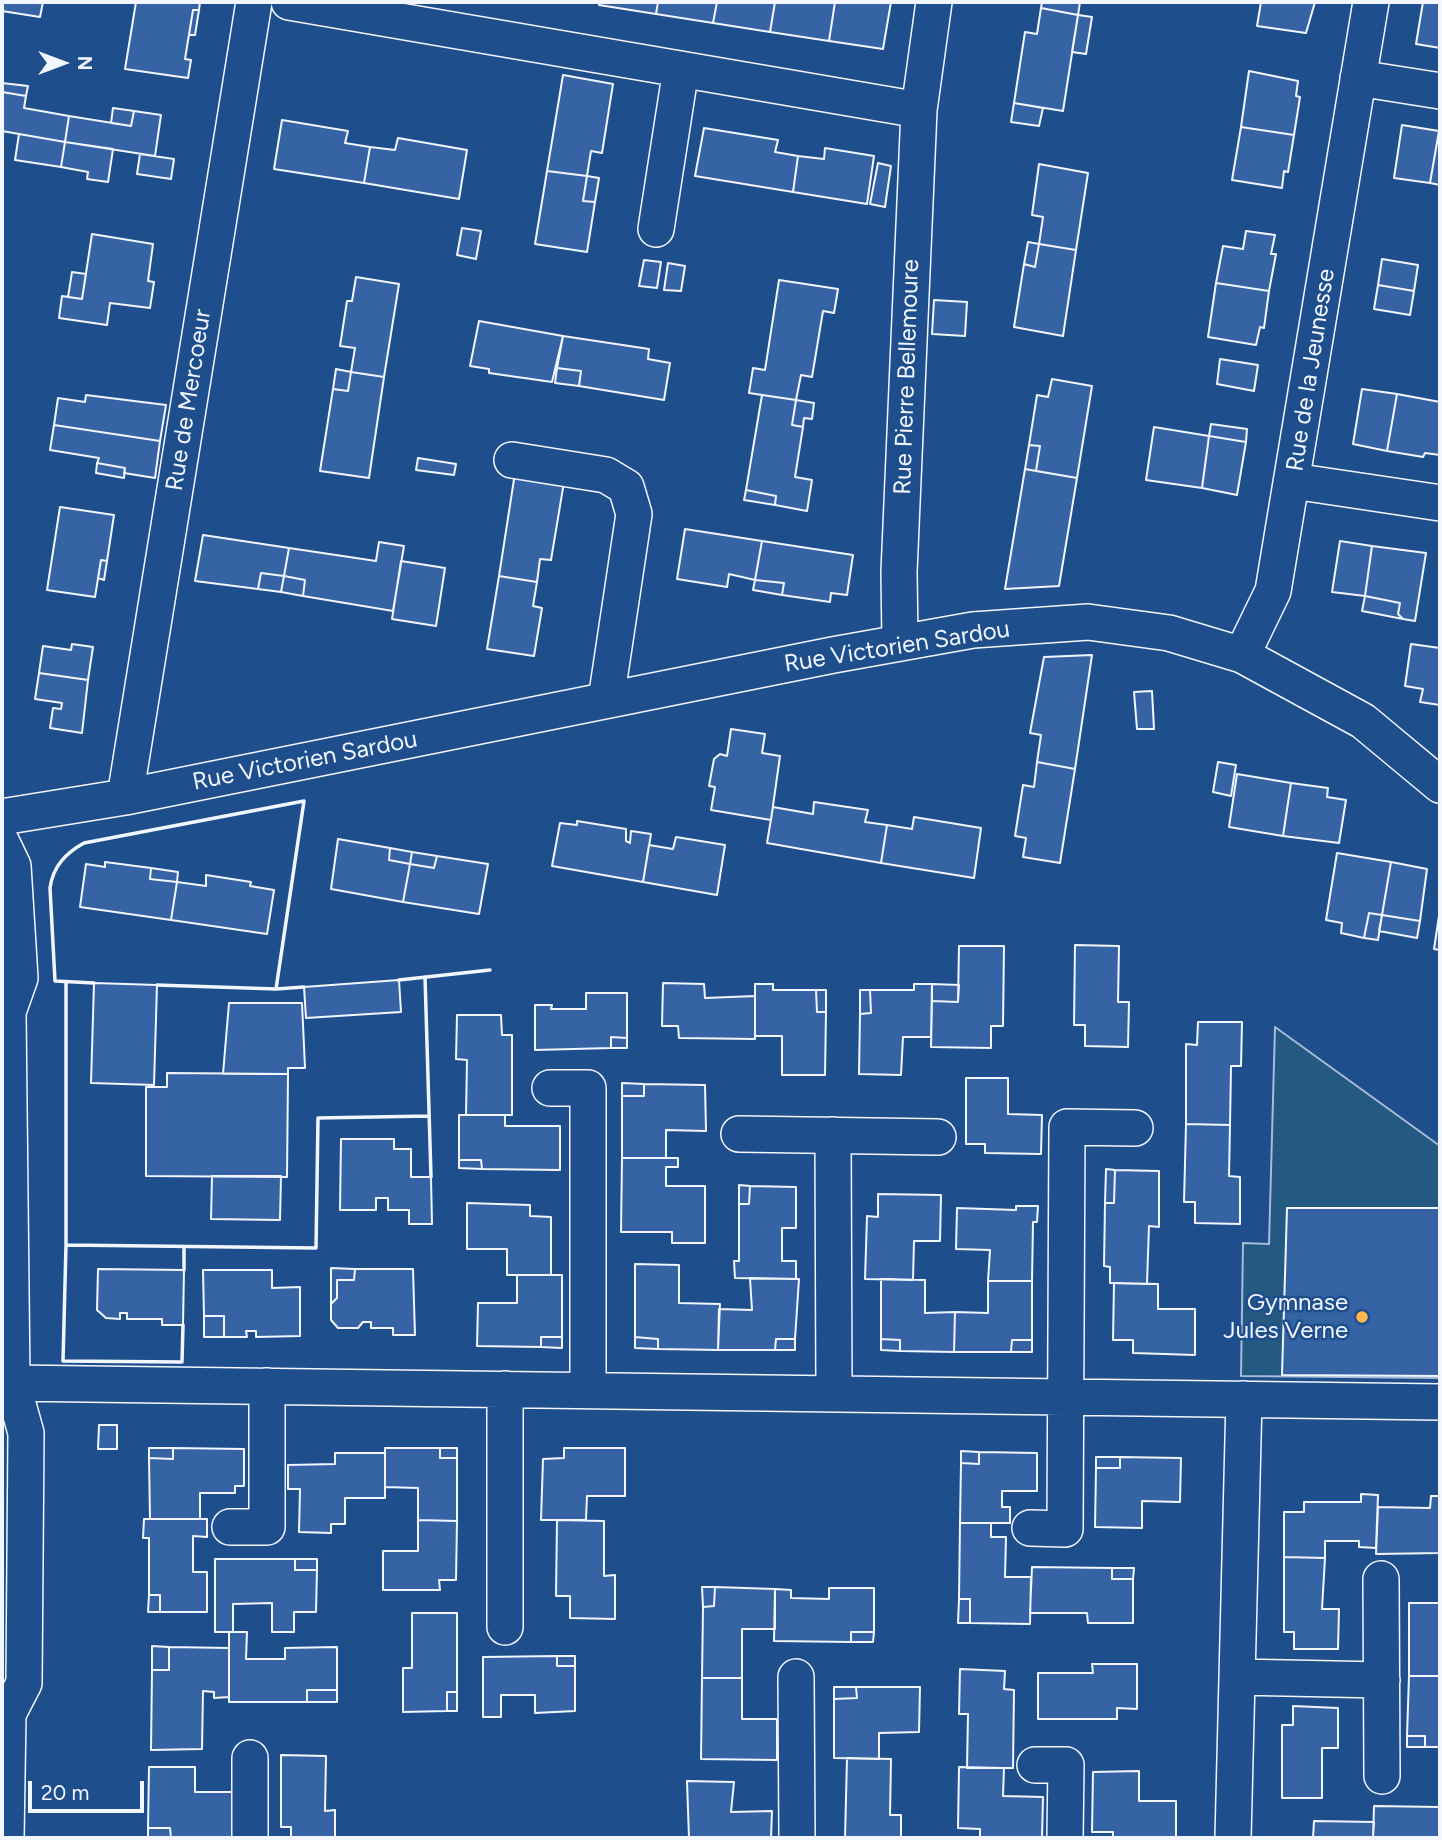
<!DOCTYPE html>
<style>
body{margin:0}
#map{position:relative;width:1442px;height:1840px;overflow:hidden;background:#1f4e8c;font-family:Figtree,sans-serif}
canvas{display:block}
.frame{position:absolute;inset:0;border:4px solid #f2f6ff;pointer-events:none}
.north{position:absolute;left:28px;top:28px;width:70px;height:70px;-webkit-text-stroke:5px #1f4e8c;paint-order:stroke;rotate:90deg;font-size:19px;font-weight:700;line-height:28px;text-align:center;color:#f2f6ff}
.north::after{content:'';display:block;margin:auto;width:24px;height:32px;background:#f2f6ff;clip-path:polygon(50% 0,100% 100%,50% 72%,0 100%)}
.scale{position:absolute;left:28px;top:1781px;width:116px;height:32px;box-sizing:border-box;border:4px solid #f2f6ff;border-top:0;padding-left:9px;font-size:21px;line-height:24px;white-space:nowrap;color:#f2f6ff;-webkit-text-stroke:5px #1f4e8c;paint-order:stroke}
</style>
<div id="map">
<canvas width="1442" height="1840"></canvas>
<div class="frame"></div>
<div class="north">N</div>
<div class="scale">20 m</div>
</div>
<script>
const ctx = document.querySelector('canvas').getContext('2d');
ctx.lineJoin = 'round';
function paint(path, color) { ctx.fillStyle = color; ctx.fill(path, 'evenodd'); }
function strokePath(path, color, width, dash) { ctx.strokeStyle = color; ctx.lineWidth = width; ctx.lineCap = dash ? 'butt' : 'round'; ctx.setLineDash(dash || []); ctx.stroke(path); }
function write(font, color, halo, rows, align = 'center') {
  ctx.font = font + ' Figtree,sans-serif'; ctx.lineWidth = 5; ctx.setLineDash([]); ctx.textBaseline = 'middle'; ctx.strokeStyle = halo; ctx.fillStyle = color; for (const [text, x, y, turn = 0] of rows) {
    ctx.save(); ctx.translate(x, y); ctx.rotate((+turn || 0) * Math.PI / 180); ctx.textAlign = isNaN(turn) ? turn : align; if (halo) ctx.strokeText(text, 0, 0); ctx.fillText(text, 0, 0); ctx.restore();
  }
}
const green = new Path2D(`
 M1275,1027L1440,1146V1378L1241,1376L1243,1243L1269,1244Z`);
paint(green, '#245a82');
strokePath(green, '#a8bbd7', 2);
const building = new Path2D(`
 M2,2H43L40,17L2,11Z
 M136,2H200L199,10H193L185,59L191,60L188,78L125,69Z
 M600,2H658L656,14L599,5Z
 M658,2H717L713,23L656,14Z
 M717,2H775L770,32L713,23Z
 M775,2H835L829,41L770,32Z
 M835,2H891L883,49L829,41Z
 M1042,2H1080L1078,15L1041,8Z
 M1261,2H1315L1306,33L1257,26Z
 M1423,2H1440V48L1416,44Z
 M1041,8L1078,15L1063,111L1014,103L1025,32L1037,34Z
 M193,10H199L195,35H189Z
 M1078,15L1092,17L1086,54L1072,52Z
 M1249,71L1298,81L1296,96L1300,97L1294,135L1241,127Z
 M563,75L613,84L602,153L591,151L587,176L547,171Z
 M2,83L28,86L26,96L2,92Z
 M2,92L26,96L24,108L69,116L65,142L2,131Z
 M1014,103L1043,108L1039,126L1011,122Z
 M113,108L134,111L131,126L111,123Z
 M134,111L161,115L155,156L65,142L69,116L131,126Z
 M282,120L348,131L345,143L370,147L364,183L274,169Z
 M1402,125L1439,131L1430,183L1394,178Z
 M1241,127L1294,135L1288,172L1284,171L1282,188L1232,180Z
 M704,128L778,140L775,152L798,156L793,192L695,176Z
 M1439,131H1440V185L1430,183Z
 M19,134L65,142L61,167L15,160Z
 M398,138L467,150L459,199L364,183L370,147L395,150Z
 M65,142L113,149L108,182L87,179L88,172L61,167Z
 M825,148L874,156L867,204L793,192L798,156L824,159Z
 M140,154L174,159L171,179L137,174Z
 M878,163L891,166L885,207L870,204Z
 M1039,164L1088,173L1076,250L1039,244L1043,217L1032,215Z
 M547,171L587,176L583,201L595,202L587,252L535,244Z
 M587,176L599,178L595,202L583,201Z
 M462,228L481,231L476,259L457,255Z
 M1246,231L1275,235L1271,254H1276L1269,291L1216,283L1223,246L1243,249Z
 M92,234L153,244L148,281L154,282L150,308L110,303L107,325L59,318L62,296L82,299Z
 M1028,242L1039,244L1035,267L1024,264Z
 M1039,244L1076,250L1063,336L1014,327L1024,264L1035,267Z
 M1382,259L1418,265L1414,291L1378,285Z
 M644,260L661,262L657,288L639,286Z
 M668,263L685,266L681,291L664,290Z
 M72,272L86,274L82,299L68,297Z
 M356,277L399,284L384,377L351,372L355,348L340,346L347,301H352Z
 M779,280L838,289L834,313L823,311L812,377L801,375L796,400L749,393L753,368L765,370Z
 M1216,283L1269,291L1264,328L1260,327L1256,345L1208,337Z
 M1378,285L1414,291L1410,315L1374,309Z
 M934,300L967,302L965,336L932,334Z
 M479,321L563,336L552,382L489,373V369L470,366Z
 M563,336L649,349L648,359L670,363L664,400L579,386L581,371L557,368Z
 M1220,359L1258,365L1254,391L1217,384Z
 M557,368L581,371L579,386L555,383Z
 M336,369L351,372L348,391L333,389Z
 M351,372L384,377L369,478L320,471L333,389L348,391Z
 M1052,379L1092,386L1077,478L1036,471L1040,446L1029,445L1037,395L1048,397Z
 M1362,389L1397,394L1387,451L1353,444Z
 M1397,394L1440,402V455L1425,453L1423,457L1387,451Z
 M86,395L166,405L160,441L54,425L58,398L85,402Z
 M762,395L796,400L792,425L803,427L795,477L812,480L807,511L775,505L776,496L746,490Z
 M796,400L814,403L812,419L804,418L803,427L792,425Z
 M1211,424L1247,429L1246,442L1209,436Z
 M54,425L160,441L155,478L124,473L125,468L97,463L99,458L50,450Z
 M1154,427L1209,436L1202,488L1146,480Z
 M1209,436L1246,442L1237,495L1202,488Z
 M1029,445L1040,446L1036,471L1025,469Z
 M418,458L456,464L454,475L416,470Z
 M97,463L125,468L124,478L96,473Z
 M1025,469L1077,478L1059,586L1005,589Z
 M515,473L564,482L551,560L540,559L537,582L499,576Z
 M746,490L776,496L775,505L744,500Z
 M60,507L114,515L107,561L101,560L95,597L47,590Z
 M685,529L762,541L755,580L729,574L727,587L677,579Z
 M203,535L289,548L284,576L261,573L258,589L195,581Z
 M762,541L853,555L847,595L831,593L830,602L782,595L784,583L755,580Z
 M1340,541L1372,546L1365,596L1332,592Z
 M379,542L404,546L393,611L303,596L305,580L284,576L289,548L376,561Z
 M1372,546L1426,553L1415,621L1403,619L1398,614L1400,603L1365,596Z
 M101,560L107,561L104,580L98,578Z
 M401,561L445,568L436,626L392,619Z
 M261,573L284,576L281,592L258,589Z
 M284,576L305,580L303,596L281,592Z
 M499,576L537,582L533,606L542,608L534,656L487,649Z
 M755,580L784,583L782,595L753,590Z
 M1365,596L1400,603L1398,614L1403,619L1362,611Z
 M72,644L93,647L88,680L39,673L43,646L71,650Z
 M1411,644L1440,648V705L1420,702L1423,689L1405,686Z
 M1092,655L1075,769L1037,762L1041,735L1030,733L1044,657Z
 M39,673L88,680L82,733L50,728L53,708L61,709L62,703L35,699Z
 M1152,691L1154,729H1137L1134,692Z
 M731,729L765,734L762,753L780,756L771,820L711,810L715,787L709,786L714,759L720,754L727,756Z
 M1037,762L1075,769L1060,863L1023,857L1026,838L1015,836L1023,785L1034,787Z
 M1218,762L1236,765L1231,796L1213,792Z
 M1237,774L1291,783L1283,836L1229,827Z
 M1291,783L1328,788L1327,797L1346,800L1339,843L1283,836Z
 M814,802L868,810L865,822L887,825L881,863L767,843L773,807L813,814Z
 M914,817L981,828L974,878L881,863L887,825L912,829Z
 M577,821L626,829V841L630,843L631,831L651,834L643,882L552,866L560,823L577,825Z
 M676,837L725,845L717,895L643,882L649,845L673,849Z
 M338,839L390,848L389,860L410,864L403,902L331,889Z
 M390,848L412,852L410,864L389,860Z
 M412,852L437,856L434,868L410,864Z
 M1337,853L1391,862L1382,915L1369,913L1364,938L1341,933L1342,923L1326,920Z
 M437,856L488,864L479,914L403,902L410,864L434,868Z
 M105,862L151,868L150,879L177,882L171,920L80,907L86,864L105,867Z
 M1391,862L1427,869L1420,921L1382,915Z
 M151,868L178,872L177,882L150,879Z
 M206,875L251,882L250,886L274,890L267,934L171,920L177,882L206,886Z
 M1369,913L1382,915L1378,940L1364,938Z
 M1382,915L1420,921L1417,938L1379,931Z
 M1439,916H1440V950L1434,949Z
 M1075,945L1119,946L1118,1002H1129L1128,1047L1085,1046V1025H1074Z
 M959,946H1004L1003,1026H991V1048L931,1047L932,1001L958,1002Z
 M399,980L401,1012L306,1018L304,987Z
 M94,983L157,985L154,1085L91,1083Z
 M663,983L704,984L705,998L755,996V1039L679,1038L678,1026H662Z
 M755,984H773V990H816L817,1012H826L825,1075H782V1036H755Z
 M914,984H932L931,1037H903L901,1075L859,1074L860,1014L871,1013L870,990H914Z
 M932,984L959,985L958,1002L932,1001Z
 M816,990H826V1012H817Z
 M860,990H870L871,1013L860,1014Z
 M586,993H627V1038L611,1037V1048L535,1050V1005H552L551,1009H586Z
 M229,1003H302L305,1068H288V1074H223Z
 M457,1015H501L502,1035H512V1115H466L467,1060L456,1059Z
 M1198,1022H1242L1241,1066H1231L1230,1125L1186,1124V1044L1197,1045Z
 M611,1037L627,1038V1048H611Z
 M167,1073L288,1074L287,1177L146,1176V1087H167Z
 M966,1078H1008V1114L1042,1115L1041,1154L985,1153V1144H966Z
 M622,1083L644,1084V1096H622Z
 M644,1084L705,1085L706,1131L666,1130V1158H622V1096H644Z
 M459,1115H505V1126H560V1170L482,1169L481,1160H459Z
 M1186,1124L1230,1125L1229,1176L1240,1177V1224L1195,1223V1202H1184Z
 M341,1139H394V1149H411V1177H431L432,1224H409V1210H388V1198H376V1210H340Z
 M622,1158H678V1167H666V1186H705V1243H672V1232H621Z
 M459,1160H481L482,1169L459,1168Z
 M1106,1169L1115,1170L1114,1203H1105Z
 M1115,1170L1159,1171V1227L1149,1226L1147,1284L1110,1283V1267L1104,1266L1105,1203H1114Z
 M212,1176H281L280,1220L211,1219Z
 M739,1185L750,1186L749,1204H739Z
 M750,1186L796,1187V1228H782V1261H796V1279L735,1278L734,1261H739V1204H749Z
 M878,1194L941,1195L940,1241H914L913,1280L865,1279L867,1216L878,1217Z
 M467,1203L530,1205V1216L551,1217V1275H507V1249H467Z
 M1016,1206H1038L1037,1222H1033L1032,1281H988L990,1250L956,1249L957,1208L1016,1210Z
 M1287,1208H1440V1376L1282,1375Z
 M635,1264L679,1265V1303L720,1304L718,1350L658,1349V1339L635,1337Z
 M331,1268L355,1269L354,1280H337V1298L331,1304Z
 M98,1269L184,1270L183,1325H162V1319H127V1313H120V1319L106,1318L97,1310Z
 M355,1269H413L415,1335H393V1328H371V1322H363L358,1328H338L331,1320V1304L337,1298V1280H354Z
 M203,1270H272V1288L300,1287V1336L256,1337V1331H246L247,1337H224V1316H204Z
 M517,1275H562V1337H541V1347L477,1346L478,1303H517Z
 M750,1278L799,1279L795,1339H776L775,1350H718L719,1309L752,1310Z
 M881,1279L925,1280V1313L955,1312L954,1352L900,1351V1340L881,1339Z
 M988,1281H1032V1340H1012L1011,1352H954L955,1312L988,1313Z
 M1114,1283L1158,1284V1309H1195V1355L1133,1353V1340H1113Z
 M204,1316H224V1337H204Z
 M541,1337H562V1348L541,1347Z
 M635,1337L658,1339V1349L635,1348Z
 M776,1339H795V1350H775Z
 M881,1339L900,1340V1351L881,1350Z
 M1012,1340H1032V1352H1011Z
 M99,1425H117V1449H98Z
 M149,1448H173V1459L149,1458Z
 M173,1448L244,1449V1486H235V1493H200V1519H150L149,1458L173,1459Z
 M385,1448H440V1458H457V1521L418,1520V1488L385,1487Z
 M440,1448H457V1458H440Z
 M564,1448H625V1496H587L586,1520H541L543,1459L564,1458Z
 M961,1451L979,1452V1464L961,1463Z
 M979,1452L1037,1453V1491H1002V1507H1010V1523H960L961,1463L979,1464Z
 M335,1453H385V1498H345V1524H331V1533L299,1532L300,1489H288V1465L335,1464Z
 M1096,1457H1120V1468H1096Z
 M1120,1457L1181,1458L1180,1502L1142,1501V1528L1095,1527L1096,1468H1120Z
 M1361,1494L1378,1495L1376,1548L1359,1547V1541H1325V1558L1284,1557V1512H1304V1502H1361Z
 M1431,1496H1440V1553L1376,1554L1378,1507L1430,1508Z
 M144,1519H207V1537L193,1536V1572H207V1612H160V1595H149V1538H143Z
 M418,1520L457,1521L456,1580H439L440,1590H383V1551H418Z
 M557,1520L604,1521V1576L615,1575V1619L570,1618V1596H556Z
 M960,1523H991V1537H1006L1005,1577H1031L1030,1624L970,1623V1599H959Z
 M1284,1557L1325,1558L1322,1609H1339L1338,1649H1294V1632H1284Z
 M215,1559H295V1570H317L316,1612H294V1632H272V1603L233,1604V1632H215Z
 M295,1559H317V1570H295Z
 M1032,1567L1112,1568V1579H1133V1623H1088L1087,1613H1030Z
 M1112,1568H1134L1133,1579H1112Z
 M702,1587H715L714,1606L703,1607Z
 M715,1587L775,1589V1629H742V1678H702L703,1607L714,1606Z
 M829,1588H874V1632H851V1642L774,1641L775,1589L791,1590V1598L829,1599Z
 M149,1595H160V1612H148Z
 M959,1599H970V1623H958Z
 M1409,1603H1440V1676H1409Z
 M412,1613H457V1692H447V1711L403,1712V1668H412Z
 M229,1632H247L246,1659H285V1648L337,1647V1690H307V1702H229Z
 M851,1632H874L873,1642H851Z
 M152,1646L169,1647V1670H152Z
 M169,1647L229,1648V1697L214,1698V1692L203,1691L202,1749L151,1750L152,1670H169Z
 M557,1656H575V1666H557Z
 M557,1656V1666H575V1711L535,1713V1695H501V1717H483V1657Z
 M1092,1664H1137V1709L1117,1708V1719H1038V1673H1093Z
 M960,1669L1005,1671L1004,1689L1014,1690L1013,1768H967L968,1714H959Z
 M1409,1676H1440V1747H1425V1736H1407Z
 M702,1678H742V1719H777V1760L701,1759Z
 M834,1687H856L857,1698L834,1699Z
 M856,1687H920L919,1732L879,1733V1759L834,1758V1699L857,1698Z
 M307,1690H337V1702H307Z
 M447,1692H457V1711H447Z
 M1293,1706L1338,1708V1748H1322V1798H1282V1725H1293Z
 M1407,1736H1425V1747H1407Z
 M281,1755L326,1756L325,1811L335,1810V1838H291V1827H281Z
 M847,1758L891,1759L890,1815H901V1838H845Z
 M149,1767H195V1792H233V1838H171L170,1828H148Z
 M959,1767L1004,1768L1003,1796L1043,1797L1042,1838H980V1829L958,1828Z
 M1139,1771V1801H1176V1838H1113V1832H1092L1093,1772Z
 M687,1781L734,1782L731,1812L772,1811L771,1838H689Z
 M1374,1806L1440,1807V1838H1373Z
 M1314,1821L1374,1822L1373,1838H1313Z
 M148,1828H170L171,1838H148Z`);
paint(building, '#3563a3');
strokePath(building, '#f2f6ff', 2);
const minor = new Path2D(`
 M289,2L919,110
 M1358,78L1440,91
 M656,229L681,69
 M512,460L606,475L626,487L634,514L606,700
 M1293,481L1440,503
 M900,643L899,572L919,110L934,2
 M1242,655L1273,591L1371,2
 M125,797L254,2
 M2,817L125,797L833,655L973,630L1088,622L1169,633L1242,655L1363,721L1440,785
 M2,843L13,866L20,978L8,1012L12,1383L26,1433L24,1683L8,1714L6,1838
 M550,1088H588V1390
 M739,1134L938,1137
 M833,1135L834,1394
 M12,1383L1440,1402
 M505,1389V1627
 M230,1527H267V1386
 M1030,1528L1065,1529L1067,1127L1135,1128
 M1381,1579L1382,1776
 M796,1677L797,1838
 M1237,1677L1382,1680
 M250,1758V1838
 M1035,1765H1066L1065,1838
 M1233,1838L1244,1399`);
strokePath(minor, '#f2f6ff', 38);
strokePath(minor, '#1f4e8c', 35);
strokePath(new Path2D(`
 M425,977L431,1177
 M399,980L490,970
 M66,982V1245L316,1248L318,1118L429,1116
 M94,983L55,981L50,888C53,866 66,853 84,843L304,801L276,989
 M157,985L276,989L304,987
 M66,1245L63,1361L182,1362L183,1325
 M184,1247V1270`), '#f2f6ff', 3.5);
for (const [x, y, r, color] of [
 [1362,1317,7,"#ffb74d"]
]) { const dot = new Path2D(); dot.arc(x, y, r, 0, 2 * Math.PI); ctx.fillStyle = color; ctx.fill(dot); strokePath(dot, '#1f4e8c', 2.5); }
write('24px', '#f2f6ff', '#1f4e8c', [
 ["Rue de la Jeunesse",1311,370,-81],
 ["Rue Pierre Bellemoure",907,377,-88],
 ["Rue de Mercoeur",189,400,-81],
 ["Rue Victorien Sardou",897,647,-9],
 ["Rue Victorien Sardou",305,761,-11]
]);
write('24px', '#f2f6ff', '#1f4e8c', [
 ["Gymnase",1348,1303],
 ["Jules Verne",1348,1331]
], 'right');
</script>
